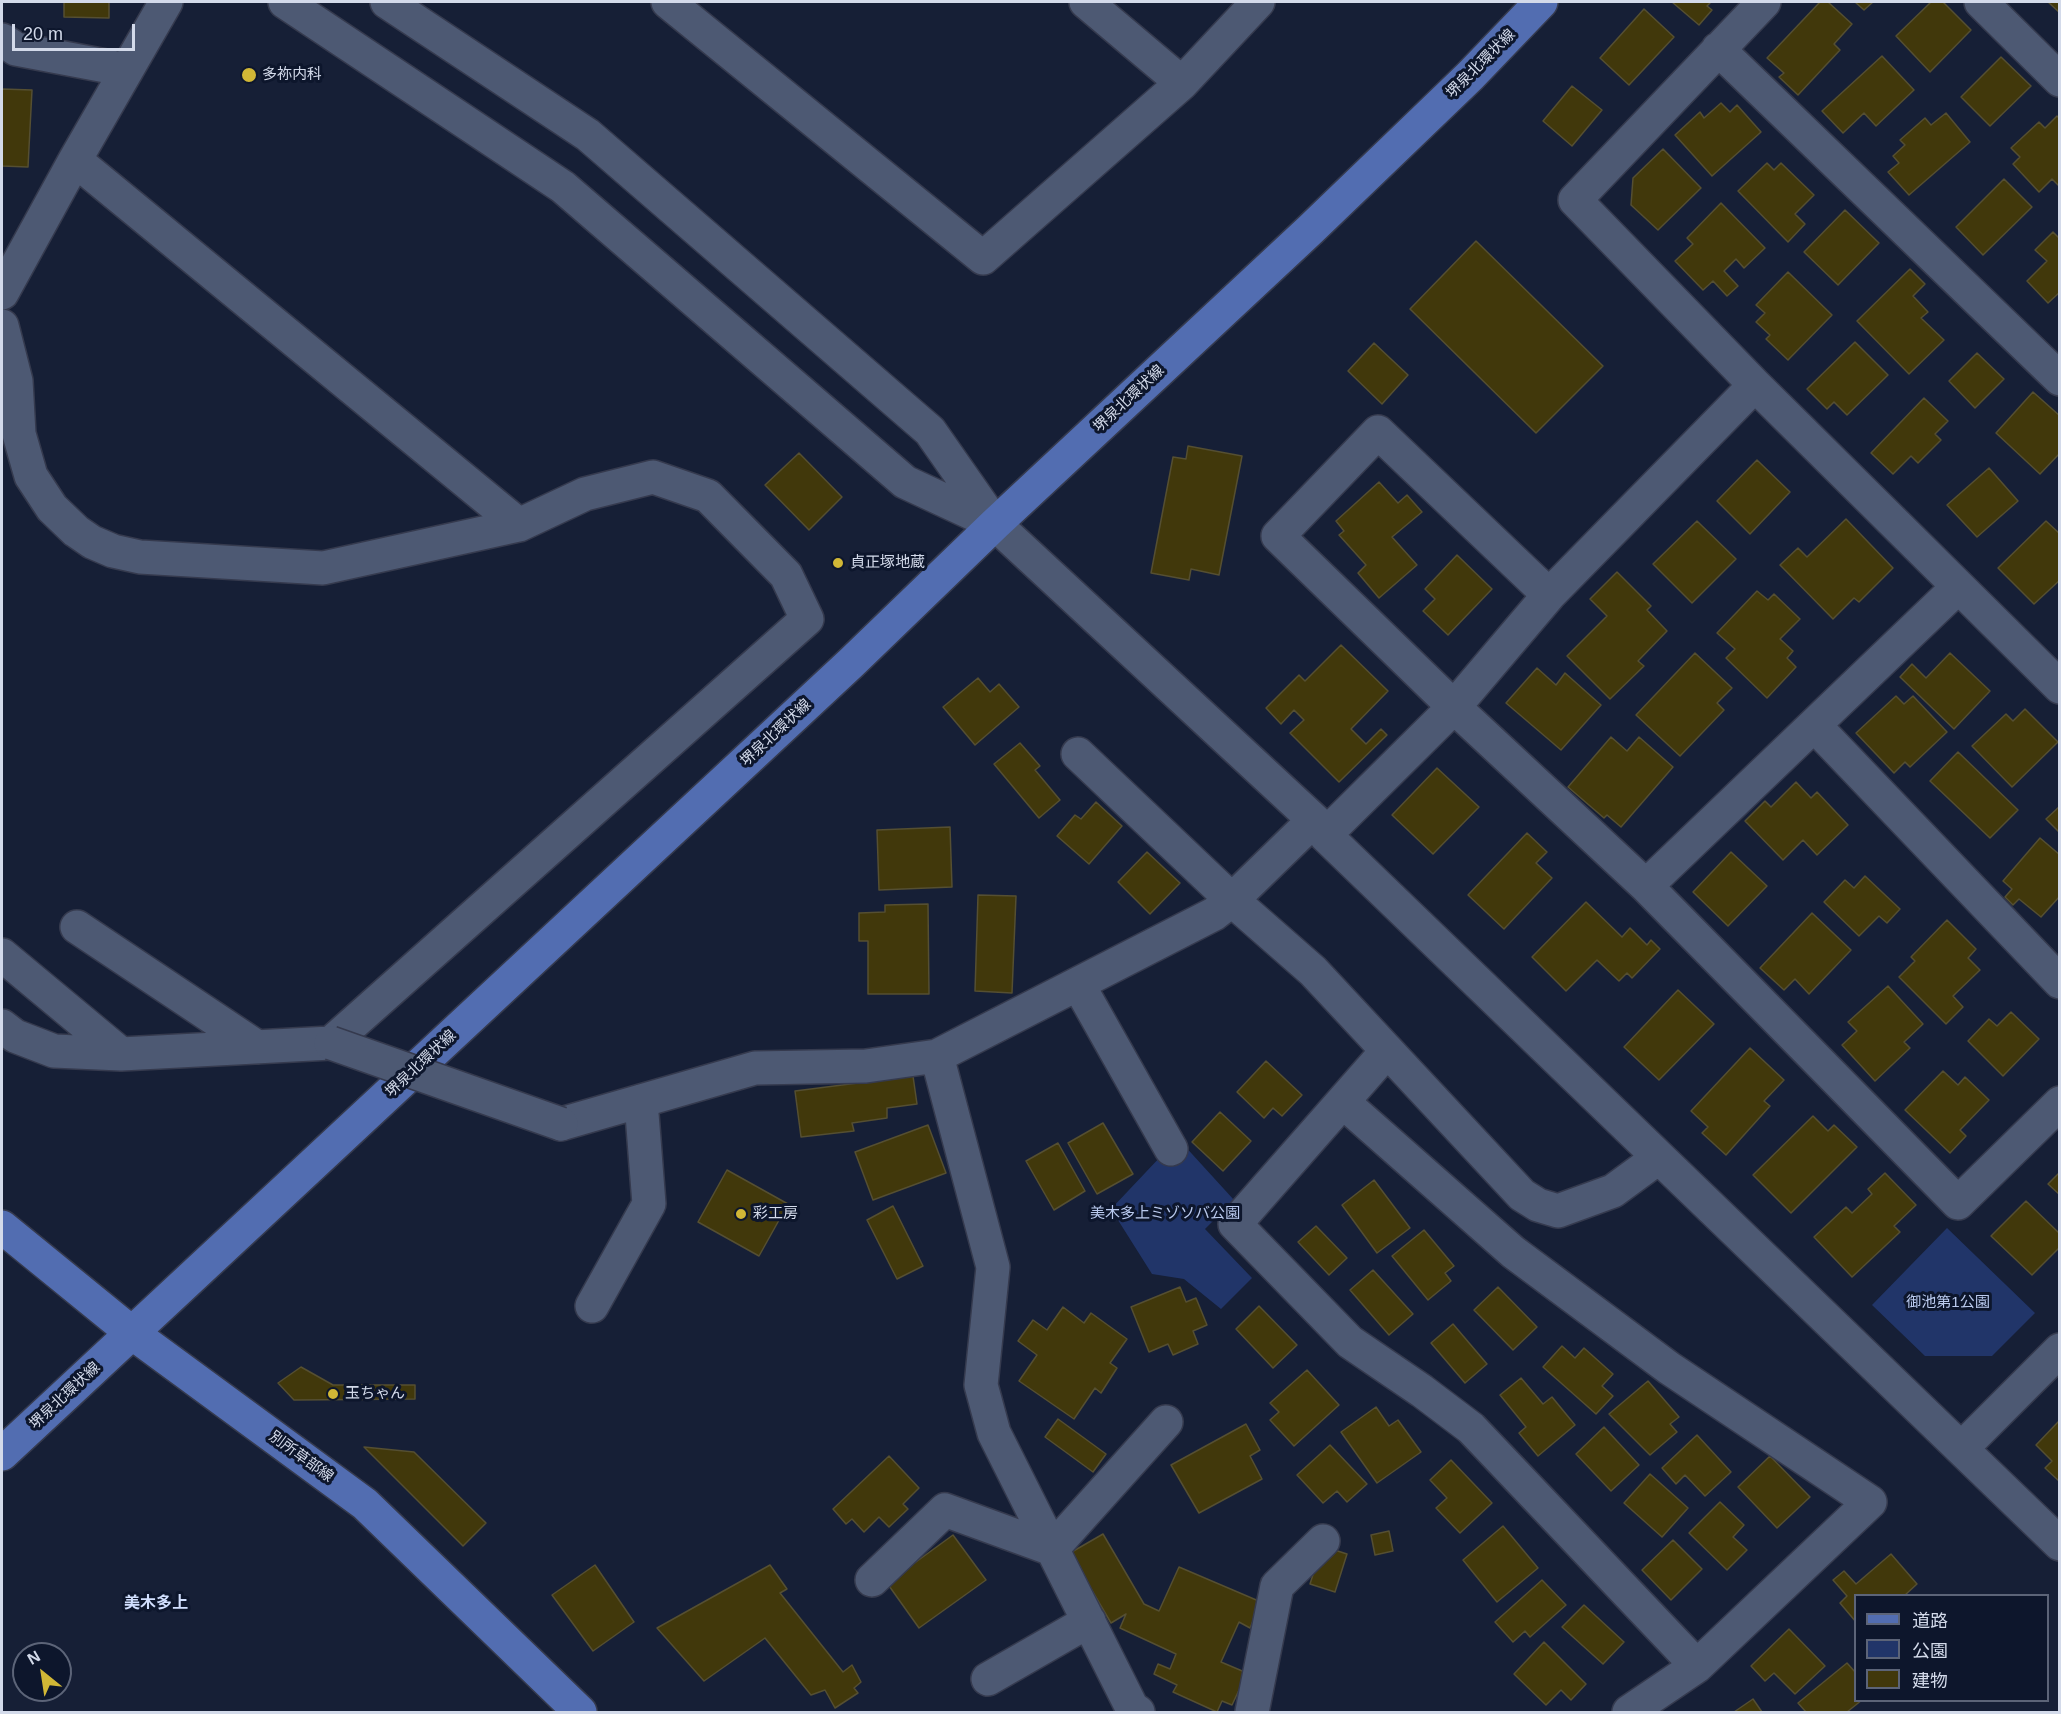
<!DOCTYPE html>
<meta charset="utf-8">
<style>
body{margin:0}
#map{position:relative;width:2061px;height:1714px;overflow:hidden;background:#161f36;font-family:Arial,"Noto Sans JP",sans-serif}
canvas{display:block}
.frame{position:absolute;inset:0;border:3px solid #d3daea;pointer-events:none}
.legend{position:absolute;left:1854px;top:1594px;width:195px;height:108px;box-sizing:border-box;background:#0d162c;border:2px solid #5c6478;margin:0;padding:8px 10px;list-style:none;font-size:18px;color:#d3daea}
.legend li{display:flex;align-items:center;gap:12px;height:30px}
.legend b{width:30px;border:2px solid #5c6478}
.north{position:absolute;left:12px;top:1642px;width:60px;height:60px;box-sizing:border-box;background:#0d162c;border:2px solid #5c6478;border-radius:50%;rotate:330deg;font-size:16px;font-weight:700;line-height:24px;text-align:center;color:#d3daea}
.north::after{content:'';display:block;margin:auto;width:21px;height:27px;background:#d1b736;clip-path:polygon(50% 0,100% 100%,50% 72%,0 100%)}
.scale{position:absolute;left:12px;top:24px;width:123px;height:27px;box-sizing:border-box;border:3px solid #d3daea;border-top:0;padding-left:8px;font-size:18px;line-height:21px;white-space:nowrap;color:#d3daea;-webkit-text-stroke:4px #0d162c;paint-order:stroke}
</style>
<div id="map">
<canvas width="2061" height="1714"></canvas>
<div class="frame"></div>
<ul class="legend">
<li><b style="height:8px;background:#526db1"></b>道路</li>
<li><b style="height:16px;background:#213569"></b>公園</li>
<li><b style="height:16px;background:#41380b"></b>建物</li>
</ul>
<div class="north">N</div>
<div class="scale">20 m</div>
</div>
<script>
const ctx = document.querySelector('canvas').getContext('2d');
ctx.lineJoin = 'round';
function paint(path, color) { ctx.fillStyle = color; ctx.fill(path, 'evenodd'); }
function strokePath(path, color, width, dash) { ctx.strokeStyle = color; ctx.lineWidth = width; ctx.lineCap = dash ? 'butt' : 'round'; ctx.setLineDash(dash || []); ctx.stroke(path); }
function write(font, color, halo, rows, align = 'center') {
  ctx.font = font + ' Arial,"Noto Sans JP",sans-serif'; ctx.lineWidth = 6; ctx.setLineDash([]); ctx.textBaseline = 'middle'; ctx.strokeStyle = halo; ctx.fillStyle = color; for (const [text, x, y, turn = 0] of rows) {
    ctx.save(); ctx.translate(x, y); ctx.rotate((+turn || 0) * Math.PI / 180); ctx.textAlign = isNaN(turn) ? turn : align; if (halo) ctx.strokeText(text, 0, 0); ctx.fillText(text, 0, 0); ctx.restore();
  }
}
paint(new Path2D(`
 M1182,1143L1234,1200L1205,1229L1252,1278L1221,1309L1184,1279L1152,1274L1111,1209L1163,1154Z
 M1947,1228L2035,1313L1992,1356H1925L1872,1305Z`), '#213569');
const building = new Path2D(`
 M64,2H109V18L64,17Z
 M1672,2H1711L1707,6L1712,10L1699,25Z
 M1820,2H1828L1852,24L1834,44L1840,50L1798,95L1779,77L1784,73L1767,58Z
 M1855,2H1873L1864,10Z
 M1931,2H1943L1971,30L1930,72L1896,36Z
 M2048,2H2060V13Z
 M1644,9L1674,37L1629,85L1600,58Z
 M1882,56L1914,90L1876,126L1864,113L1843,133L1822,111Z
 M2001,57L2031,86L1990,126L1961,97Z
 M1572,86L1602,110L1572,146L1543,121Z
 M2,89L32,90L28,167L2,166Z
 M1721,103L1730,112L1737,105L1761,132L1712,176L1675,135L1700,112L1704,118Z
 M1946,113L1970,142L1909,195L1888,172L1899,163L1893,156L1905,145L1900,140L1925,118L1931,125Z
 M2057,116L2060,119V187L2052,179L2039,192L2013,164L2020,157L2011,148L2039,122L2045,128Z
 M1663,149L1701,188L1658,230L1631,205L1633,178Z
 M1767,163L1774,170L1781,163L1814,195L1795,214L1805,224L1788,242L1738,191Z
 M2004,179L2032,207L1983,255L1956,227Z
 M1721,203L1765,248L1744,268L1736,259L1724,271L1738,286L1727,296L1713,281L1703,290L1675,261L1693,244L1687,238Z
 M1845,210L1879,243L1838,285L1804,252Z
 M2053,232L2060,239V292L2048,303L2027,281L2047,261L2035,250Z
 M1476,241L1603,366L1536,433L1410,309Z
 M1910,269L1925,284L1913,296L1928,312L1921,318L1944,340L1909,374L1857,321Z
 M1788,272L1832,315L1788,360L1766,339L1770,335L1756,322L1765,313L1756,305Z
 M1855,342L1888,375L1847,415L1834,402L1827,409L1807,389Z
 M1374,343L1408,375L1382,404L1348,371Z
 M1977,353L2004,379L1975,408L1949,381Z
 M2033,392L2060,416V453L2040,474L1996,433Z
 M1924,398L1948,421L1935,434L1941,440L1918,463L1911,456L1893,474L1871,453Z
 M1188,446L1242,456L1219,575L1191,569L1189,580L1151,573L1173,457L1186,459Z
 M799,453L842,497L809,530L765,485Z
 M1757,460L1790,492L1750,534L1717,501Z
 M1989,468L2018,501L1977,537L1947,505Z
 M1379,482L1398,503L1407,495L1422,512L1392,537L1417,565L1379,598L1358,573L1366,565L1339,535L1344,531L1336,521Z
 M1846,519L1893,568L1859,602L1854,598L1833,619L1780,565L1798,548L1807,557Z
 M1697,521L1736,559L1692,603L1653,564Z
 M2046,521L2060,534V580L2034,604L1998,568Z
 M1457,555L1492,589L1448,635L1423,611L1435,599L1425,589Z
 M1617,572L1651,606L1647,610L1667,631L1638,661L1644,666L1610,699L1567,656L1607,616L1590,599Z
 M1757,591L1768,600L1774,594L1800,619L1780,639L1793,651L1787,658L1796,667L1767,698L1726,658L1735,649L1717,633Z
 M1341,645L1388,691L1351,729L1366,744L1381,729L1387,735L1339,782L1290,733L1304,720L1294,710L1281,724L1266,708L1299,675L1305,681Z
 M1695,653L1732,688L1717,703L1724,710L1680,756L1636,715Z
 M1950,653L1990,691L1954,729L1900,677L1912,664L1926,678Z
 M1537,668L1556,685L1565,673L1601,705L1561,750L1506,703Z
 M978,678L990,692L999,684L1019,707L975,745L943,707Z
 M1896,696L1904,704L1913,696L1947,732L1910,767L1905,762L1894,773L1856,733Z
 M2025,709L2058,742L2012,787L1972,746L2006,714L2013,721Z
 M1611,737L1627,751L1639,737L1673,767L1621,827L1607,815L1604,818L1568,787Z
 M1020,743L1040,766L1035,770L1060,800L1039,818L994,764Z
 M1958,752L2018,810L1990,838L1930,781Z
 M1437,768L1479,807L1433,854L1392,815Z
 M1796,782L1811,798L1817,792L1848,825L1817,855L1803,840L1783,860L1745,821L1765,801L1771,807Z
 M1096,802L1122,826L1089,864L1057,836L1075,815L1081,819Z
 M2060,806V833L2046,819Z
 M950,827L952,887L879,890L877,830Z
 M1527,833L1547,852L1536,863L1552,878L1504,929L1468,895Z
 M2040,838L2060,855V896L2041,917L2019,899L2013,905L2005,897L2012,889L2003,881Z
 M1147,852L1180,883L1150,914L1118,882Z
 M1731,852L1767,886L1728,926L1693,892Z
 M1865,876L1900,909L1887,923L1879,916L1859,936L1824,902L1845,880L1854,888Z
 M978,895L1016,896L1012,993L975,991Z
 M1586,902L1622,937L1630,928L1647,945L1651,940L1660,949L1632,978L1627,973L1619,981L1597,960L1566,991L1532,957Z
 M928,904L929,994H868V941H859V913L885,912V905Z
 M1812,913L1851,950L1809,994L1795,979L1784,990L1760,968Z
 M1947,920L1976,949L1968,958L1980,970L1953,996L1963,1007L1946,1024L1899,977L1915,961L1911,957Z
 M1888,986L1923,1024L1904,1042L1910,1048L1875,1081L1842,1045L1857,1031L1848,1022Z
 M1678,990L1714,1024L1659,1080L1624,1047Z
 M2011,1012L2039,1039L2003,1076L1968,1041L1989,1019L1997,1026Z
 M1750,1048L1784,1080L1764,1101L1770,1106L1726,1155L1702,1133L1708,1127L1691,1111Z
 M1266,1061L1302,1095L1282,1116L1273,1108L1264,1118L1237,1092Z
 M1943,1071L1958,1085L1965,1077L1989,1100L1960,1130L1966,1136L1950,1153L1905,1110Z
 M913,1076L917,1104L887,1108V1118L852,1123L854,1131L801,1137L795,1091Z
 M1220,1112L1251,1141L1223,1171L1192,1142Z
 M1813,1116L1828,1131L1834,1125L1857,1147L1791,1213L1753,1175Z
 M1103,1123L1133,1174L1097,1194L1068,1143Z
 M928,1125L946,1173L873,1200L855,1152Z
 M1058,1143L1085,1191L1054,1210L1026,1161Z
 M727,1170L788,1204L759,1256L698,1222Z
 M2060,1172V1195L2048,1184Z
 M1885,1173L1916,1205L1894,1226L1900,1232L1852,1277L1814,1237L1846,1207L1852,1213L1872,1194L1868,1189Z
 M1374,1180L1410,1228L1377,1253L1342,1205Z
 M2026,1201L2060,1234V1247L2032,1275L1991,1236Z
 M893,1206L923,1266L897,1279L867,1220Z
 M1316,1226L1347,1258L1329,1275L1298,1242Z
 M1424,1230L1454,1266L1445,1273L1451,1281L1428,1300L1392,1256Z
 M1373,1270L1413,1314L1389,1335L1350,1290Z
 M1180,1287L1186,1302L1196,1298L1207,1325L1193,1331L1198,1344L1173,1355L1168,1344L1149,1352L1131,1307Z
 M1498,1287L1537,1327L1513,1350L1474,1310Z
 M1259,1306L1297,1345L1273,1368L1236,1329Z
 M1063,1307L1084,1323L1091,1313L1127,1339L1110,1363L1117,1368L1101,1393L1095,1388L1074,1419L1019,1381L1037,1355L1018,1341L1033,1320L1047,1330Z
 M1453,1324L1487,1364L1465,1383L1431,1343Z
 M1562,1346L1575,1358L1584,1348L1613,1374L1602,1386L1613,1396L1596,1414L1543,1367Z
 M301,1367L333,1385H415V1399L294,1400L278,1383Z
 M1307,1370L1339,1405L1294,1446L1270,1420L1279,1412L1270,1403Z
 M1521,1378L1543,1404L1552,1397L1575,1425L1538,1456L1519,1433L1526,1427L1500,1395Z
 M1648,1381L1679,1417L1670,1424L1677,1432L1650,1455L1609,1414Z
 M1376,1407L1389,1426L1398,1420L1421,1452L1377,1483L1341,1432Z
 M1058,1419L1106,1454L1093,1472L1045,1437Z
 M2059,1421H2060V1482L2045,1468L2052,1461L2036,1445Z
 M1246,1424L1260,1450L1250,1456L1262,1479L1199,1513L1171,1465Z
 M1604,1427L1639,1465L1611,1491L1576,1454Z
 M1697,1435L1731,1472L1705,1496L1685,1475L1676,1484L1662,1468Z
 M1330,1445L1367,1484L1347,1502L1337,1491L1323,1503L1297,1475Z
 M364,1447L414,1452L486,1523L463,1546Z
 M889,1456L919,1488L903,1504L908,1509L889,1527L879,1517L864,1532L852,1519L846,1524L833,1509Z
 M1770,1456L1810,1497L1777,1528L1738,1487Z
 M1451,1460L1492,1503L1460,1533L1436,1508L1447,1498L1430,1480Z
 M1650,1474L1688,1508L1662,1537L1624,1503Z
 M1720,1502L1744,1525L1733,1537L1747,1550L1727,1570L1689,1533Z
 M1503,1526L1538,1568L1497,1602L1463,1560Z
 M1389,1531L1393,1551L1375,1555L1371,1535Z
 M1103,1534L1144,1604L1159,1611L1179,1567L1261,1602L1250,1628L1239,1622L1221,1662L1247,1673L1232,1705L1222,1701L1217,1712L1173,1692L1177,1685L1154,1674L1158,1664L1170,1669L1176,1654L1120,1628L1126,1614L1111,1623L1070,1553Z
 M953,1535L986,1580L919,1628L887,1583Z
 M1673,1540L1702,1569L1671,1600L1642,1570Z
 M1322,1546L1347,1554L1335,1592L1310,1584Z
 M1891,1554L1917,1584L1904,1596H1856V1622L1840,1603L1847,1596L1833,1580L1844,1571L1856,1584Z
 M595,1565L634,1622L593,1651L552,1595Z
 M770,1565L787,1589L780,1593L843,1672L852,1665L861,1682L854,1688L858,1693L835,1708L825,1690L811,1695L765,1638L704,1681L657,1628Z
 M1542,1580L1566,1605L1530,1637L1525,1631L1513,1642L1495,1622Z
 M1584,1605L1624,1642L1603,1664L1562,1627Z
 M1789,1629L1825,1666L1795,1694L1774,1673L1765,1681L1751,1666Z
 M1544,1642L1586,1684L1571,1700L1561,1690L1546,1705L1514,1674Z
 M1847,1663L1856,1673V1700H1862L1847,1712H1806L1798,1703Z
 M1753,1699L1762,1712H1734Z`);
paint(building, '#41380b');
strokePath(building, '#554f32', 1.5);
const minor = new Path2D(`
 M285,2L563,187L905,482L993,523
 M387,2L588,135L930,431L995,524L1314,820L1325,835L2060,1544
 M668,2L983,258L1182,83L1258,2
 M1086,2L1182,83
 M1764,2L1575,200L1755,385L2060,687
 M1981,2L2060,80
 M2,40L16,49L127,70
 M1718,49L2060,379
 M75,160L519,525
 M2,293L75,160L166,2
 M2,326L16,381L19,434L31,476L52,508L76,531L92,542L113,551L140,557L323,568L519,525L585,494L653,477L708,496L786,575L807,619L331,1043L121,1054L54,1051L15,1036L2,1026
 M1958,587L1646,886L1958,1203L2060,1103
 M1549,595L1378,432L1278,536L1454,707L1646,886
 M1814,725L2060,982
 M1078,754L1232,900L1313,971L1522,1195L1538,1205L1558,1211L1613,1191L1658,1158
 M1325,835L1454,707L1549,595L1755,385
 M77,927L257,1047
 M2,955L121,1054
 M1078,984L1171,1149
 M1387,1051L1235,1224L1350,1342L1422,1391L1471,1428L1697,1666
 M937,1056L993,1267L981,1385L994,1433L1132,1708L1138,1712
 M1343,1102L1513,1252L1669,1368L1870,1502L1697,1666L1629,1712
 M561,1124L755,1068L866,1066L937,1056L1214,914L1232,900L1314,820
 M592,1306L649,1204L641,1101
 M1962,1448L2060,1350
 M872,1580L945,1510L1052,1549L1166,1422
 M988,1679L1089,1621
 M1252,1712L1277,1586L1323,1541`);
const major = new Path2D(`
 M2,1227L132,1333L365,1504L580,1712
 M2,1454L851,663L995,524L1310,230L1470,76L1541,2`);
strokePath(minor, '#353a4e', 36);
strokePath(major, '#353a4e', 36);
strokePath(minor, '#4d5973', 33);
strokePath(major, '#526db1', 33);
const minorBridge = new Path2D(`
 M331,1043L561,1124`);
strokePath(minorBridge, '#353a4e', 36, []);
strokePath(minorBridge, '#4d5973', 33);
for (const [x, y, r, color] of [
 [249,75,8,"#d1b736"],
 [838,563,6,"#d1b736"],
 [741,1214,6,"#d1b736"],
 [333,1394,6,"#d1b736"]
]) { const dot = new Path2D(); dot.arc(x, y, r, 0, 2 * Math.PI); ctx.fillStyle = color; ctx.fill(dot); strokePath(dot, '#0d162c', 2); }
write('15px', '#d3daea', '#0d162c', [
 ["堺泉北環状線",1481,64,-45],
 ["堺泉北環状線",1129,399,-43],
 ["堺泉北環状線",776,733,-43],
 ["堺泉北環状線",421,1064,-43],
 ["堺泉北環状線",65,1396,-43],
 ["別所草部線",301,1457,36]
]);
write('15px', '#d3daea', '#0d162c', [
 ["多祢内科",262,75],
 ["貞正塚地蔵",850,563],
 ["彩工房",753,1214],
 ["玉ちゃん",345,1394]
], 'left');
write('15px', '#bacaee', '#0d162c', [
 ["美木多上ミゾソバ公園",1165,1214],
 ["御池第1公園",1948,1303]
]);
write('bold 16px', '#d1dffe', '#0d162c', [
 ["美木多上",156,1604]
]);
</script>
